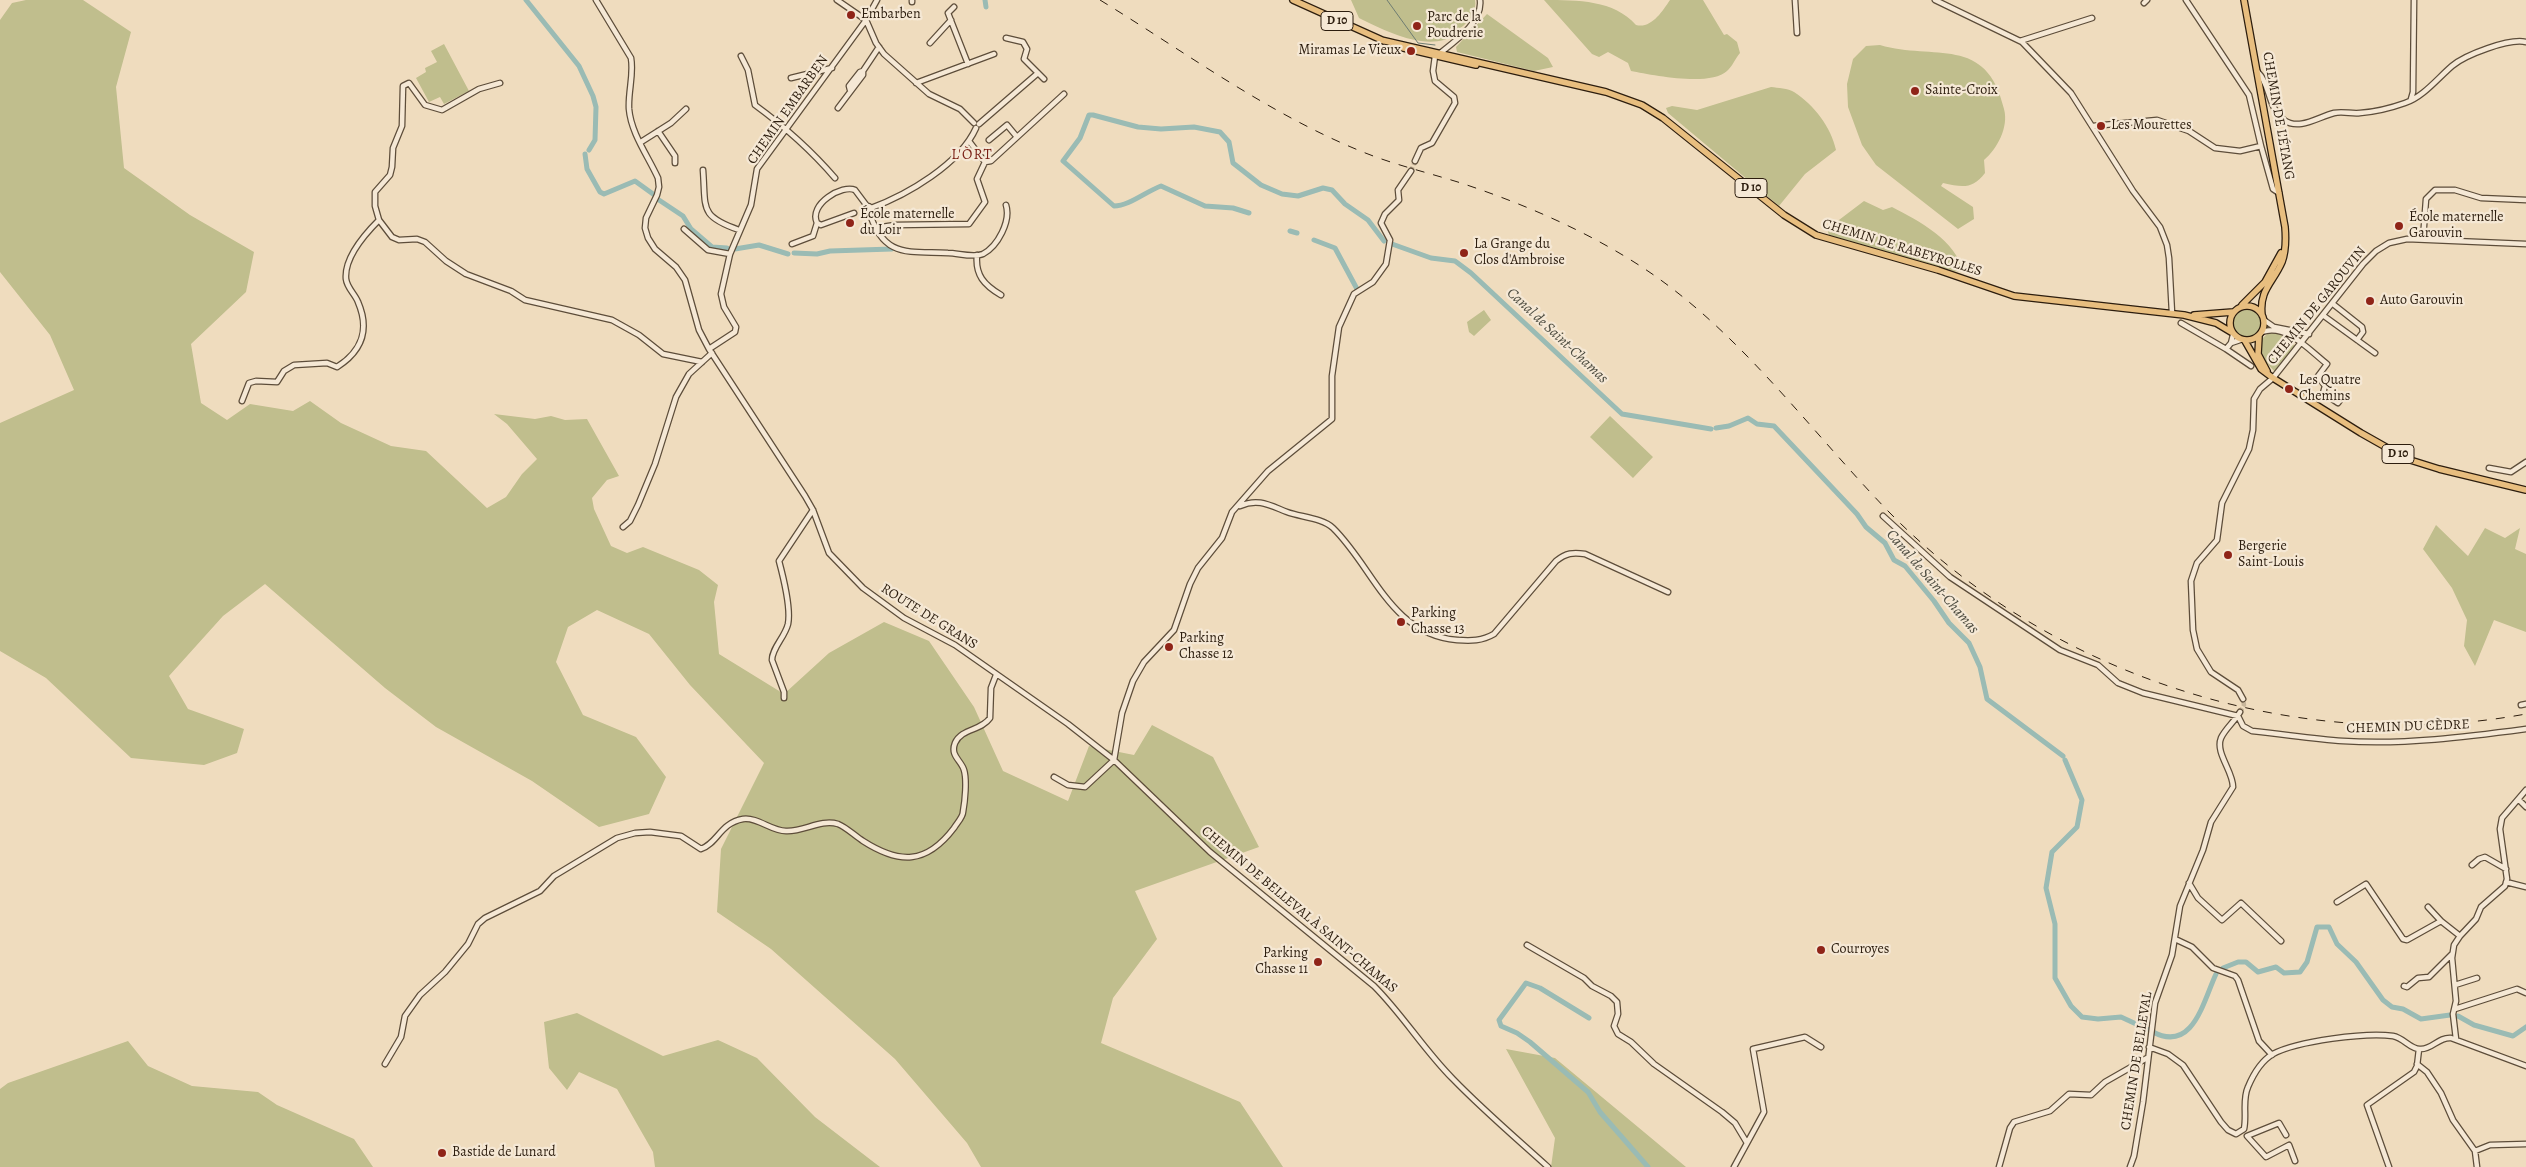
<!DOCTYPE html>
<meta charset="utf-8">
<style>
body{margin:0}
canvas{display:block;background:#efdcbe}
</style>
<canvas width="2526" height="1167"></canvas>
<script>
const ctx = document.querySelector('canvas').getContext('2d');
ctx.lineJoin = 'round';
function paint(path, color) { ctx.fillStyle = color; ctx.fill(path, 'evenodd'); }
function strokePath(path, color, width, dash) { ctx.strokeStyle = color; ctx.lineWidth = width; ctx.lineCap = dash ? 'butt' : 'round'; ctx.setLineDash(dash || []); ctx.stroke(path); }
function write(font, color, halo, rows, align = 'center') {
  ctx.font = font + ' Alegreya,serif'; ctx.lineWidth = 4.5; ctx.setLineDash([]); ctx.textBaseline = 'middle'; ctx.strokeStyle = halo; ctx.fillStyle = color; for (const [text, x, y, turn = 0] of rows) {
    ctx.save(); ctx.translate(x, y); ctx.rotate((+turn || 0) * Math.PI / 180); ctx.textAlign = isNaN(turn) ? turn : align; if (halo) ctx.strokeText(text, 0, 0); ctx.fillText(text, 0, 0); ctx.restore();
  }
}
paint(new Path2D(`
 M26,0H83L131,32L116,87L124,168L190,215L254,252L246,292L191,344L201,403L227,420L250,404L293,411L310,401L341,423L391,446L426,451L487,508L506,497L522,474L537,459L507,424L494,414L535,419L551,416L565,420L587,419L619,476L607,480L592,498L594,509L611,546L627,553L643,547L699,570L718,585L714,602L719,654L784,694L829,653L884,622L929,641L974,707L1003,771L1068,801L1089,746L1134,755L1152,725L1213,757L1259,847L1135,891L1157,939L1113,998L1101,1043L1240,1102L1283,1167H981L967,1143L895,1059L771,949L717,912L721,849L764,763L690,685L649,634L597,610L568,627L556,662L583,715L636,737L666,777L649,814L599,827L532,781L436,727L385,688L265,584L223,616L169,676L188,709L244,729L237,753L204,765L131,758L46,678L0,651V423L74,390L50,335L0,272V20L12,3Z
 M1351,0H1475C1477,9 1470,21 1463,26C1457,30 1450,38 1444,40C1416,47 1384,30 1359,18Z
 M1544,0C1578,0 1614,0 1636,25C1651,29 1662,12 1670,0H1703L1724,35L1727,34L1737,42L1740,53C1735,59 1732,67 1727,71C1710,87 1652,75 1631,71L1628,63L1608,52L1599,57L1592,54Z
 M1487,14L1548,58L1553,67L1534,71L1457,52L1456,47Z
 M444,44L469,91L444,104L440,97L429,102L416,78L426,72L425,68L437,62L431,51Z
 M1880,45C1934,61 1987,34 2004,109C2009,127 1997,149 1984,160L1985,173C1972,190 1962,187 1943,183L1941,186L1973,207L1974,219L1958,229L1876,165L1862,145L1848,107L1847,84L1853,59L1866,46Z
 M1771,87C1778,88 1788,88 1794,92C1814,105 1831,127 1836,150L1805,174L1779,206L1668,113L1666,108L1672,106L1697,110Z
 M1864,201L1883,210L1892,207C1919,221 1956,240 1963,272L1953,271L1829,235L1828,232L1835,223Z
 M1484,310L1491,320L1474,336L1469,332L1467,322Z
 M2233 324a14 14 0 1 1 28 0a14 14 0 1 1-28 0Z
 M2273,332L2285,337L2296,347L2276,373L2264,360L2259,348C2259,340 2266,333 2273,332Z
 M1610,416L1653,457L1633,478L1590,437Z
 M2436,525L2468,556L2485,528L2505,538L2520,528L2515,549L2526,554V632L2494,620L2475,666L2464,646L2467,620L2452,588L2423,549Z
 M577,1013L663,1056L718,1040L757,1058L815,1117L880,1167H655L653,1152L617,1089L579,1072L567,1090L549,1068L544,1022Z
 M128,1041L148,1066L192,1086L258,1092L277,1105L354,1139L373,1167H0V1089L8,1083Z
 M1506,1049L1555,1058L1686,1167H1551L1555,1138Z`), '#c0be8d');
strokePath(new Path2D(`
 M1387,0L1418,43L1435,45`), '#6e7c72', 1);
strokePath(new Path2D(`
 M526,0L579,66L593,96L596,107L595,140L589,150
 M985,0L986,7
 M585,154L587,169L600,192L604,194L635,181L653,194
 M659,200L683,216L691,229L712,247L727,248
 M1249,213L1233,208L1205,206L1161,186C1145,192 1129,206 1114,206L1063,161L1080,138L1089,115H1093L1138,127L1161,129L1194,127L1220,132L1229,142L1233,163L1261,185L1282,194L1298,196L1323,188L1332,190L1345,204L1368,220L1384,241
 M1290,231L1297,233
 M1314,240L1335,248L1357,289
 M1392,244L1431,258L1455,261L1471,273L1622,414L1711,429
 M735,249L759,245L788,254
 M794,253L817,254L830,251L892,249
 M1716,428L1729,426L1748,418L1757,424L1774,426L1857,514L1866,527L1885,543L1894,560L1905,566L1934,601L1949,623L1969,643L1980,667L1987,699L2063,756
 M2065,760L2082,800L2077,827L2052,852L2046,888L2055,924V978L2071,1006L2082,1017L2098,1019L2121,1017L2147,1029
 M2223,968L2238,962H2246L2258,972L2276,967L2284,973L2300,972L2307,962L2317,927H2329L2337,944L2356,962L2383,1000L2392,1007L2403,1009L2421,1019L2450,1015
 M2458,1016L2474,1025L2513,1036L2526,1027
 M1589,1018L1540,988L1526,983L1499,1020L1501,1026L1517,1033L1530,1042L1588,1092L1600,1112L1648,1167
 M2153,1032C2193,1053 2203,1002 2216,974`), '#9abbb4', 5);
strokePath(new Path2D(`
 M1411,171L1415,161
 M2240,712L2244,705L2243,699`), '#c8b69b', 4.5, [4.5, 2]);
const minor = new Path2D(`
 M596,0L631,58C634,75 628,91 629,109C631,133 648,156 658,178L659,187L657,195L646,218L645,228L648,238L655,249L676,267L685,280L699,330L709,349L805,496L813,510L829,553L863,588L904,618L955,645L1068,724L1114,760L1210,852L1374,986C1403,1015 1424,1050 1453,1079C1483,1110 1516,1138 1548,1167
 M837,0L866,20
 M1795,0L1797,33
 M1935,0L2022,42L2071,93L2133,191L2160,227L2167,245L2169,258L2172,313
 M2186,0L2249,95L2261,146
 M912,2V0
 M2144,3L2147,0
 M954,7L948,13L968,64
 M866,20L876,43L884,54L929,94L960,109L974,123
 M1006,38L1023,42L1027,49L1024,59L1044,79
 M2020,41L2092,18
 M930,43L951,20
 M1439,54C1454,42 1483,22 1480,0
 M741,56L748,70L755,105C785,127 811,150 835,178
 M2257,71C2271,85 2267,107 2284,120C2299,131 2318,117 2334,113C2343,111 2351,114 2360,113C2374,112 2391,108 2405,103C2423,97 2437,79 2452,66C2465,55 2509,38 2526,42
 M791,78L832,68
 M500,83L479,89L442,110L425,105L409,83L403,86L402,126L393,148L392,167L390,175L375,192V206L379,220L392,237L399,240L417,239L425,242L446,261L466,274L511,291L525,300L612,320L639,335L663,354L702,362
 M916,83L994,54
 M850,90L849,86L860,72L863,71
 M2411,99L2413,92L2414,0
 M838,108L863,75V71L879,47
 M979,124L1038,73
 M2093,126L2157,120L2189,131L2215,148L2240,151L2261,146L2273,189L2279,193
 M658,131L675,156V163
 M989,140L1007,125L1017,137
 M969,141L985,162L991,161L1064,94
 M641,142L671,123L686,109
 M1415,161L1421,148L1432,143L1455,103L1454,97L1435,81L1433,71L1435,56
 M703,170C706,209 699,216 739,230
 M865 209a3 3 0 1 1 6 0a3 3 0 1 1-6 0Z
 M871,208C907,195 960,164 976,128
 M869,211C883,259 909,251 948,253C958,253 973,258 983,254C998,246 1011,221 1006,205
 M817,223C808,204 843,184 855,190L867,206
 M875,228L895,225L969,224L985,202L977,179L985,162
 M684,229L708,250L730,254
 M2423,239L2426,199L2435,190H2455L2481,198L2526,200
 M792,244L813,236L817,223L821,225L854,213
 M977,255C975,275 984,285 1001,295
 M2333,304L2362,327L2363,332L2357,340
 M2324,316L2375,353
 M2264,320L2274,327L2309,334
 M2181,323L2226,349
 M2262,332C2286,323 2309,350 2327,364L2318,376L2325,386L2323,393L2338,403L2341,399L2335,395L2332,399
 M2233,335L2231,343L2240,340
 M2231,343L2226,349L2251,366
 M709,349L735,332L736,327L724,307L721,294L730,254L751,205L757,169L866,20L877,0
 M242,401L249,383L256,381L277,382L284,371L294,365L327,363L337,367C362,351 370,330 358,302C355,294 347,288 346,279C344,258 365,234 379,220
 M2489,468L2511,472L2526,462
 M1240,506C1258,498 1269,505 1287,512C1300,517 1323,518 1333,528C1374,568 1390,634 1457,640C1471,641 1482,641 1494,634L1556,561C1566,553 1573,552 1585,554L1668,592
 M1883,516L1950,577L2060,650L2098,665L2118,683L2143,693L2238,716L2243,726L2252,731C2283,734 2313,739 2343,741C2404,745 2466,737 2526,729
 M623,527L630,521L638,505L655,464L676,397L689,374L712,353
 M784,698V692L772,660C772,648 785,637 788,624C791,609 783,576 779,561L813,510
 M2243,699L2238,690L2211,672L2197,649L2193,630L2191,581L2197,563L2217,540L2222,503L2249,449L2253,430L2254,399L2260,389L2273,378L2363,264L2376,251L2389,243L2407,239L2526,244
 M2521,705L2526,704
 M1114,760L1122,713L1133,681L1144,662L1174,630L1190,584L1198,568L1222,538L1232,512L1268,471L1332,419V376L1339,327L1354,294L1373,282L1386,264L1390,240L1381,223L1385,214L1399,200L1398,190L1411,171
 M1054,777L1068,785L1085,787L1114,760
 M2519,800L2526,807
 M2472,865L2479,859L2485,857L2506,869
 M2506,882L2526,887
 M2189,883L2198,898L2222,920L2241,903L2281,941
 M2337,902L2366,884L2403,939L2407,940L2441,921L2460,936
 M2428,907L2441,921
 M2175,939L2192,947L2213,968L2235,976L2238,980L2259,1041L2272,1055
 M1527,945L1584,978L1592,986L1611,996L1617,1002L1618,1014L1614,1026L1618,1034L1631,1042L1654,1064L1722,1112L1735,1123L1747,1143
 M2455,985L2477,978
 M2404,986L2407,987L2418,978L2429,977L2452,954
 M2455,1009L2517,989L2526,993
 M2456,1039L2453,1014L2456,1001L2452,958L2454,945L2460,936L2476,919L2481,907L2505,886L2507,879L2500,829L2502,818L2526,790
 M2149,1047L2168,1054L2183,1065L2221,1122L2228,1130L2236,1134L2244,1129C2247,1115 2242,1100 2248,1087C2253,1075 2261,1061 2273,1054C2297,1041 2367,1032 2393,1036C2404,1038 2410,1049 2420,1049C2432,1050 2438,1037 2451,1038L2526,1066
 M385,1064L401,1037L405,1016L420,995L445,972L468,944L478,924L485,918L540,891L554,876L617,838L635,833L650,832L681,836L701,849C718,843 720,823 743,819C758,817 771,831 786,831C804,832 820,819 838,824C846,827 855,836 863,841C899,864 926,865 954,828C957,823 963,817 963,812C965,801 967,780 964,770C961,760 950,756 955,743C962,728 981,731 990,718L991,688L996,675
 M2417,1064L2427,1072L2441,1093L2453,1120L2475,1151L2477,1167
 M2286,1135L2279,1123L2247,1136L2266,1157L2289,1145L2295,1161
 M2475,1151L2490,1145L2526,1144
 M1734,1167L1764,1112L1753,1049L1805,1037L1821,1047
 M1999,1167L2010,1128L2014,1122L2050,1111L2069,1094L2091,1095L2105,1082L2147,1058
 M2130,1167L2134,1156L2143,1102L2155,1003L2172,955L2180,906L2203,850L2211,822L2233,787C2233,771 2215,753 2221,738C2225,729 2235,721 2240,712
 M2389,1167L2367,1105L2414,1072L2417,1066L2419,1049`);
const major = new Path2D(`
 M1293,0L1384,41
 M2244,0L2285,227C2286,239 2286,251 2282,262C2273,283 2259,290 2262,315
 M1381,40L1606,92L1642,105L1663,118L1784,215L1816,235L1938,270L2014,296L2184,315L2216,323L2231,332
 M1395,46L1476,65
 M2242,305L2265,282L2281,253
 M2230 323a17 17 0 1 1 34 0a17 17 0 1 1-34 0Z
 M2194,315L2233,312
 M2259,336L2258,354L2267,371
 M2245,341L2261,369L2273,378L2361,433L2407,459L2439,469L2526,490`);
strokePath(minor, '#5d4d3a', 7);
strokePath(major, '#2c1d0e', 8);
strokePath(minor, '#f5e8d5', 4.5);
strokePath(major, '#e8be7f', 5.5);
strokePath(new Path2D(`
 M1100,0C1185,52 1266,112 1358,150C1391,164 1426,172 1461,183C1521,203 1580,228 1634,262C1735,325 1806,426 1888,511C2050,677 2297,756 2526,714`), '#2c1d0e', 1, [9, 9]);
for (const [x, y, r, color] of [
 [851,15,5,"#8f2418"],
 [1417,26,5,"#8f2418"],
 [1411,51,5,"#8f2418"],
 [1915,91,5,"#8f2418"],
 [2101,126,5,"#8f2418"],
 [850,223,5,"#8f2418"],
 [2399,226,5,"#8f2418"],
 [1464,253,5,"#8f2418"],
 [2370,301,5,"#8f2418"],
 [2289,389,5,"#8f2418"],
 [2228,555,5,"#8f2418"],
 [1401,622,5,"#8f2418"],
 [1169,647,5,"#8f2418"],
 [1821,950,5,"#8f2418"],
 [1318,962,5,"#8f2418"],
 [442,1153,5,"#8f2418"]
]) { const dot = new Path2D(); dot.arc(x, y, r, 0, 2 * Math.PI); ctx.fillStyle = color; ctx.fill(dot); strokePath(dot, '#f5e8d5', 2); }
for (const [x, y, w] of [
 [1337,21,32],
 [1751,188,32],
 [2398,454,32]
]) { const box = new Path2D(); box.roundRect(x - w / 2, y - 9.5, w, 19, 4); ctx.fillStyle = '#f5e8d5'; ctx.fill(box); strokePath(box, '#2c1d0e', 1); }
write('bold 12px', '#2c1d0e', null, [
 ["D 10",1337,21],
 ["D 10",1751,188],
 ["D 10",2398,454]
]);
write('14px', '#2c1d0e', '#f5e8d5', [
 ["Embarben",861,15],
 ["Parc de la",1427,18],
 ["Poudrerie",1427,34],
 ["Miramas Le Vieux",1401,51,"right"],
 ["Sainte-Croix",1925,91],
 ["Les Mourettes",2111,126],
 ["École maternelle",860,215],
 ["du Loir",860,231],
 ["École maternelle",2409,218],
 ["Garouvin",2409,234],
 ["La Grange du",1474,245],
 ["Clos d'Ambroise",1474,261],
 ["Auto Garouvin",2380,301],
 ["Les Quatre",2299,381],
 ["Chemins",2299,397],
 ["Bergerie",2238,547],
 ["Saint-Louis",2238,563],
 ["Parking",1411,614],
 ["Chasse 13",1411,630],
 ["Parking",1179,639],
 ["Chasse 12",1179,655],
 ["Courroyes",1831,950],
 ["Parking",1308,954,"right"],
 ["Chasse 11",1308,970,"right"],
 ["Bastide de Lunard",452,1153]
], 'left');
write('14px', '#2c1d0e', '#f5e8d5', [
 ["CHEMIN EMBARBEN",788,110,-55],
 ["CHEMIN DE L’ÉTANG",2278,116,80],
 ["CHEMIN DE RABEYROLLES",1902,248,17],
 ["CHEMIN DE GAROUVIN",2317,306,-51],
 ["ROUTE DE GRANS",929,617,32],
 ["CHEMIN DU CÈDRE",2408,727,-2],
 ["CHEMIN DE BELLEVAL À SAINT-CHAMAS",1299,910,40],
 ["CHEMIN DE BELLEVAL",2137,1061,-81]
]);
ctx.letterSpacing = '1px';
write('15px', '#7a1f14', '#f5e8d5', [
 ["L'ÒRT",972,155]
]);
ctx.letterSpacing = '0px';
write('italic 15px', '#4d4c40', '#f5e8d5', [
 ["Canal de Saint-Chamas",1557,336,43],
 ["Canal de Saint-Chamas",1932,582,49]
]);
</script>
